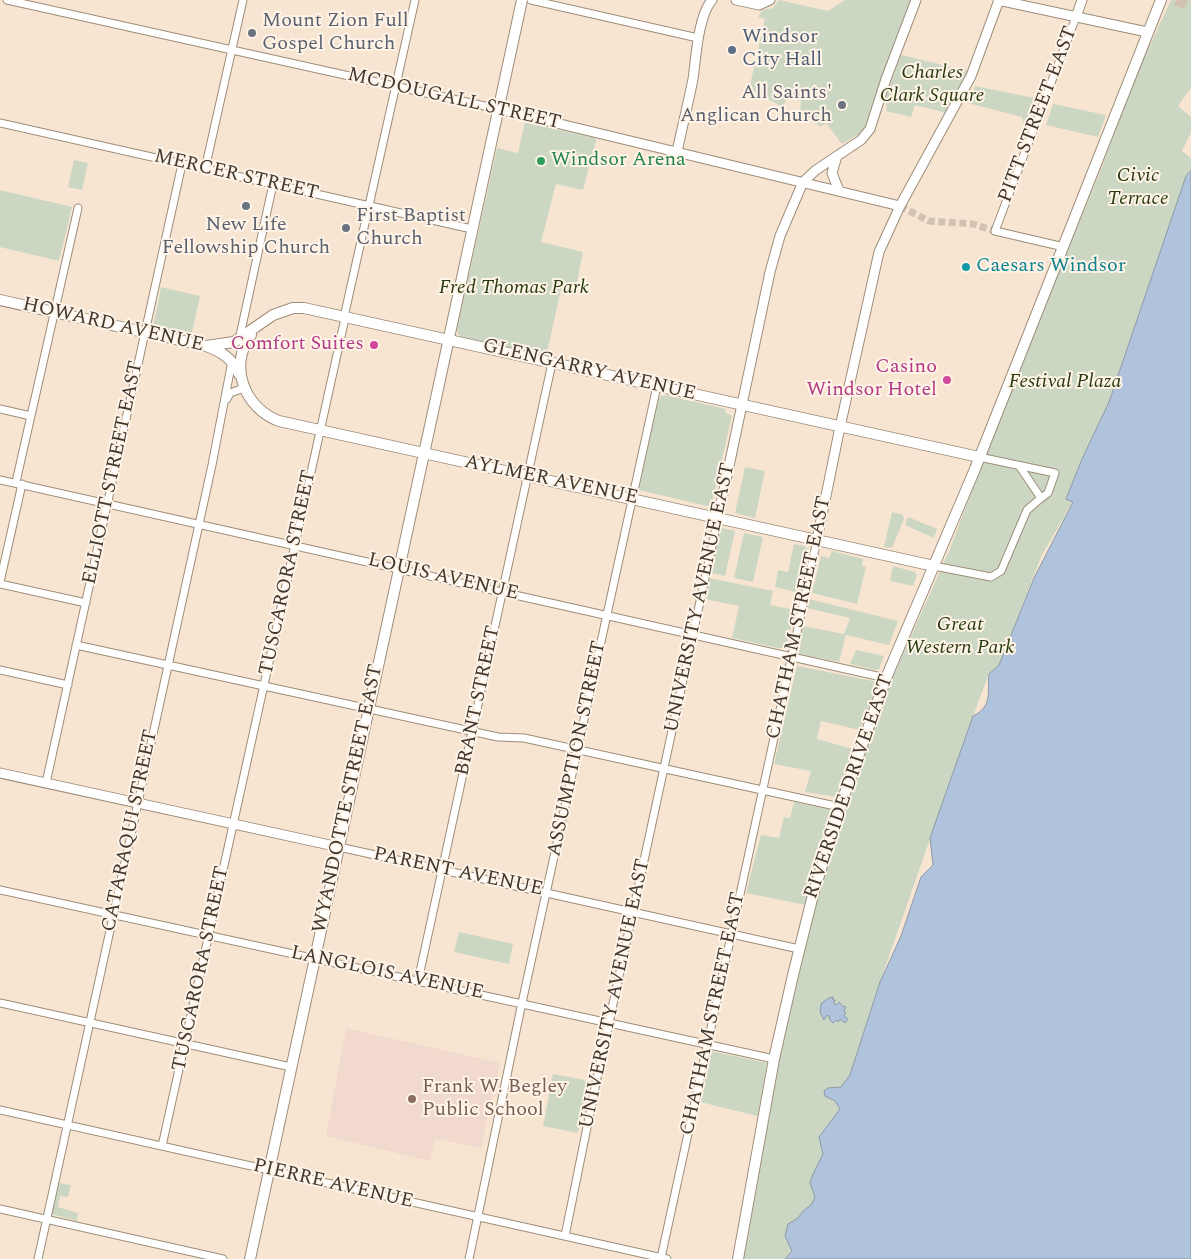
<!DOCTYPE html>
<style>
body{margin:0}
canvas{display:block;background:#f7e5d1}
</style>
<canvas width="1191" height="1259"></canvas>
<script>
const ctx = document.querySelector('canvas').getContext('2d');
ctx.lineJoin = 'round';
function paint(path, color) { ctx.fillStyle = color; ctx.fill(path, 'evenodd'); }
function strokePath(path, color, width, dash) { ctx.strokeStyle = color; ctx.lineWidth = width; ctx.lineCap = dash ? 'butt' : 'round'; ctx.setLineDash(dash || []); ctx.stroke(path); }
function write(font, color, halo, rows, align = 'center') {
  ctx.font = font + ' Spectral,serif'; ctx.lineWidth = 4; ctx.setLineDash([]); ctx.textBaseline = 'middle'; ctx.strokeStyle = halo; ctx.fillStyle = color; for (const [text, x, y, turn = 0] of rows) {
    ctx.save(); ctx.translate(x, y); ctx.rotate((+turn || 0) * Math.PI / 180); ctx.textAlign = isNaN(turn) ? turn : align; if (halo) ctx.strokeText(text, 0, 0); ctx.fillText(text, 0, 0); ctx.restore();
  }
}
paint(new Path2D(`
 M346,1028L500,1063L481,1148L436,1139L430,1161L326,1136Z`), '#f1d9ce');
paint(new Path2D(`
 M779,0L828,11L845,0H913L866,130L842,144L826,123L821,127L808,117L800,113L801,101L787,98L783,107L754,92L750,85L765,19L758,17L762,10L773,8Z
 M1171,0H1191V88L1178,106L1191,117V132L1182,151L1191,158V171L1186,176L1109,402L1082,459L1066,499L1073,501L1041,557L999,666L989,674L973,716L880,982L840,1109L819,1137L823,1154L813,1174L810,1183L815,1197L811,1205L803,1211L785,1236L792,1251L785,1259H742L779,1056L822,881L889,685L950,549L1003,407L1102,167L1135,77Z
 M901,55L968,71L947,113L915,105L911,117L886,111L887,103L886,96Z
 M975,86L1039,99L1028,126L1024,125L1022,117L968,103Z
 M1053,104L1106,115L1098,137L1046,125Z
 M525,122L595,138L596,140L583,190L556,184L541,242L583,252L575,292L561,289L546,357L461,337L458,334L457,329L497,148L518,153Z
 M74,160L88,163L82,190L68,187Z
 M0,190L72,207L59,261L0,247Z
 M161,287L200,296L191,337L153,328Z
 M665,395L726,409L725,412L732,416L711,507L639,490L658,399L661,396Z
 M745,467L765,471L755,518L735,513Z
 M892,512L903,515L904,519L892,548L884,547Z
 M908,517L937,529L934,538L905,525Z
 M722,528L735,531L725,576L710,573L719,530Z
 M744,533L763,537L753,582L734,578Z
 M794,544L805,546L808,551L799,593L775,587L778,570L788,572Z
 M832,551L863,559L862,566L866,567L857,604L812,593L821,556L829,558Z
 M893,566L915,572L917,575L913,586L890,581Z
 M709,578L773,591L770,605L795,610L787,644L785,648H778L732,638L739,606L704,599Z
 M809,599L898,621L889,645L846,635L839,662L799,654L803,626L844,634L850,618L807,608Z
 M856,650L884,656L879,669L875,670L850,664Z
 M797,666L878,682L860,730L821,721L817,739L853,749L836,797L805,792L811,771L774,764Z
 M794,802L832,810L823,835L806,905L746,893L761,835L779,838L784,817L790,818Z
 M459,932L513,944L509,964L454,952Z
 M711,1051L767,1063L758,1116L700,1102Z
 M553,1074L585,1080L584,1082L588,1083L578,1133L543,1126Z
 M58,1183L71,1185L68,1197L60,1196L58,1207L78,1213L77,1221L51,1214Z`), '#ccd7c3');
const water = new Path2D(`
 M1191,171V1259H785L792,1251L785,1236L788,1224L798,1218L803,1211L811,1205L815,1197L810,1183L813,1174L823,1154L819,1137L840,1109L835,1101L825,1096L824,1091L828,1088L841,1087L850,1075L880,982L901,936L921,877L933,865L930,838L973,716C993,706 987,693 989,674L999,665L1034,578L1073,502L1066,499L1082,459L1109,402L1186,176Z
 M833,997V1000H835L834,1004L836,1005L839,1002L843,1007L844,1006L846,1007L844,1010L846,1013L844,1016L848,1019L845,1023L840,1019L838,1022L836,1020L833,1023L829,1019L830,1017L827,1015L824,1020L820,1012L821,1004L827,999Z`);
paint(water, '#afc3dc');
strokePath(water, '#8d99a8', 1);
strokePath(new Path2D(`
 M900,206L929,221L973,224L995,231`), '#d2c2b1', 7, [7, 3.5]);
strokePath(new Path2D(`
 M1176,0L1191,6`), '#d2c2b1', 11, [11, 5.5]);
const minor = new Path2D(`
 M7,0L498,109
 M531,0L698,38
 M0,123L472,229
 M205,169L243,0
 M1064,247L995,231L1076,17
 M239,340L273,184
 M227,399L230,393L244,388
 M0,409L31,416
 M979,457L1055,473L1048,493L1041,498
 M0,480L886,678
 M16,482L78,208
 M934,566L991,577L1001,571L1027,510L1041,498L1020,467
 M0,582L22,484
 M0,584L86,603
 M76,645L498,737L524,738L840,807
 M0,670L68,685
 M46,783L182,164
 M339,847L799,949
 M0,890L774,1059
 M418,981L552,363
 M0,1003L291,1067
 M0,1110L667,1259
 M162,1146L344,323V317L415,0
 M0,1209L223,1259
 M565,1236L597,1078L718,518
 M661,1258L817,540
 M38,1259L212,465L232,361
 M469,1259L520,1012L657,386`);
const tertiary = new Path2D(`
 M736,0L759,5L770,0
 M998,0L1147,32
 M1076,17L1082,0
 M498,109L900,206
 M677,152C682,128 688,104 693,79C696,58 698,16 712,0
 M837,156L832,173L839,191
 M718,518L770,272L780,236L803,182L816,170L861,140L870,129L886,79L916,0
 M817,540L840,427L879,252L900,206L971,76L999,0
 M0,773L339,847`);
const secondary = new Path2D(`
 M0,300L206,346C222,352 232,358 239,374
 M251,335C228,365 244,408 279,421L934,566
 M206,346L234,342L273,315L293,308H304L979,457
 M250,1259L522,0
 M738,1259L774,1059L793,975L813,895L840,807L886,678L975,469L1161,0`);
strokePath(minor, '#9d8d7a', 9);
strokePath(tertiary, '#9d8d7a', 11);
strokePath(secondary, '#9d8d7a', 12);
strokePath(minor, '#fff', 7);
strokePath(tertiary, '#fff', 9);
strokePath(secondary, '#fff', 10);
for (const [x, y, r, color] of [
 [252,33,5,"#6b7280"],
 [732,50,5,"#5c6f8a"],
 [842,105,5,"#6b7280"],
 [541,161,5,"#2e9e5b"],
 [246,206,5,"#6b7280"],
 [346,228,5,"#6b7280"],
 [966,267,5,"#0f9aa8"],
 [374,345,5,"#d1479c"],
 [947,380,5,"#d1479c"],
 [412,1099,5,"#8d6e63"]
]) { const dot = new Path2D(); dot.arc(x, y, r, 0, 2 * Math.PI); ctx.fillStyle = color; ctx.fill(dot); strokePath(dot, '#fff4e7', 2); }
write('20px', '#5b616d', '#fff4e7', [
 ["Mount Zion Full",262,22],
 ["Gospel Church",262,45],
 ["All Saints'",832,94,"right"],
 ["Anglican Church",832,117,"right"],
 ["First Baptist",356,217],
 ["Church",356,240],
 ["New Life",246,226,"center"],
 ["Fellowship Church",246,249,"center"]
], 'left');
write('20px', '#4e5e75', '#fff4e7', [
 ["Windsor",742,38],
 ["City Hall",742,61]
], 'left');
write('italic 20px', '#273b0f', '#fff4e7', [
 ["Charles",932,74],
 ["Clark Square",932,97],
 ["Civic",1138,177],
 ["Terrace",1138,200],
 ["Fred Thomas Park",514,289],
 ["Festival Plaza",1065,383],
 ["Great",960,626],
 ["Western Park",960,649]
]);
write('20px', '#3f3830', '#fff4e7', [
 ["MCDOUGALL STREET",454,100,13],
 ["PITT STREET EAST",1039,115,-69],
 ["MERCER STREET",236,176,13],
 ["HOWARD AVENUE",113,326,13],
 ["GLENGARRY AVENUE",589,371,13],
 ["ELLIOTT STREET EAST",114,473,-78],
 ["AYLMER AVENUE",551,481,12],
 ["TUSCARORA STREET",289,573,-78],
 ["LOUIS AVENUE",443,578,13],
 ["UNIVERSITY AVENUE EAST",701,598,-78],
 ["CHATHAM STREET EAST",800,618,-78],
 ["BRANT STREET",479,701,-78],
 ["ASSUMPTION STREET",578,749,-78],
 ["RIVERSIDE DRIVE EAST",850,787,-71],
 ["WYANDOTTE STREET EAST",349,799,-78],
 ["CATARAQUI STREET",131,831,-78],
 ["PARENT AVENUE",458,873,12],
 ["TUSCARORA STREET",202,969,-78],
 ["LANGLOIS AVENUE",387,974,12],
 ["UNIVERSITY AVENUE EAST",616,994,-78],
 ["CHATHAM STREET EAST",714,1014,-78],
 ["PIERRE AVENUE",333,1185,13]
]);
write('20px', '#27864d', '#fff4e7', [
 ["Windsor Arena",551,161]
], 'left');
write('20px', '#0d838f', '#fff4e7', [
 ["Caesars Windsor",976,267]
], 'left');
write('20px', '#b23c85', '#fff4e7', [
 ["Comfort Suites",364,345],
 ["Casino",937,368],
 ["Windsor Hotel",937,391]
], 'right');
write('20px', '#785e54', '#fff4e7', [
 ["Frank W. Begley",422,1088],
 ["Public School",422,1111]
], 'left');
</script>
